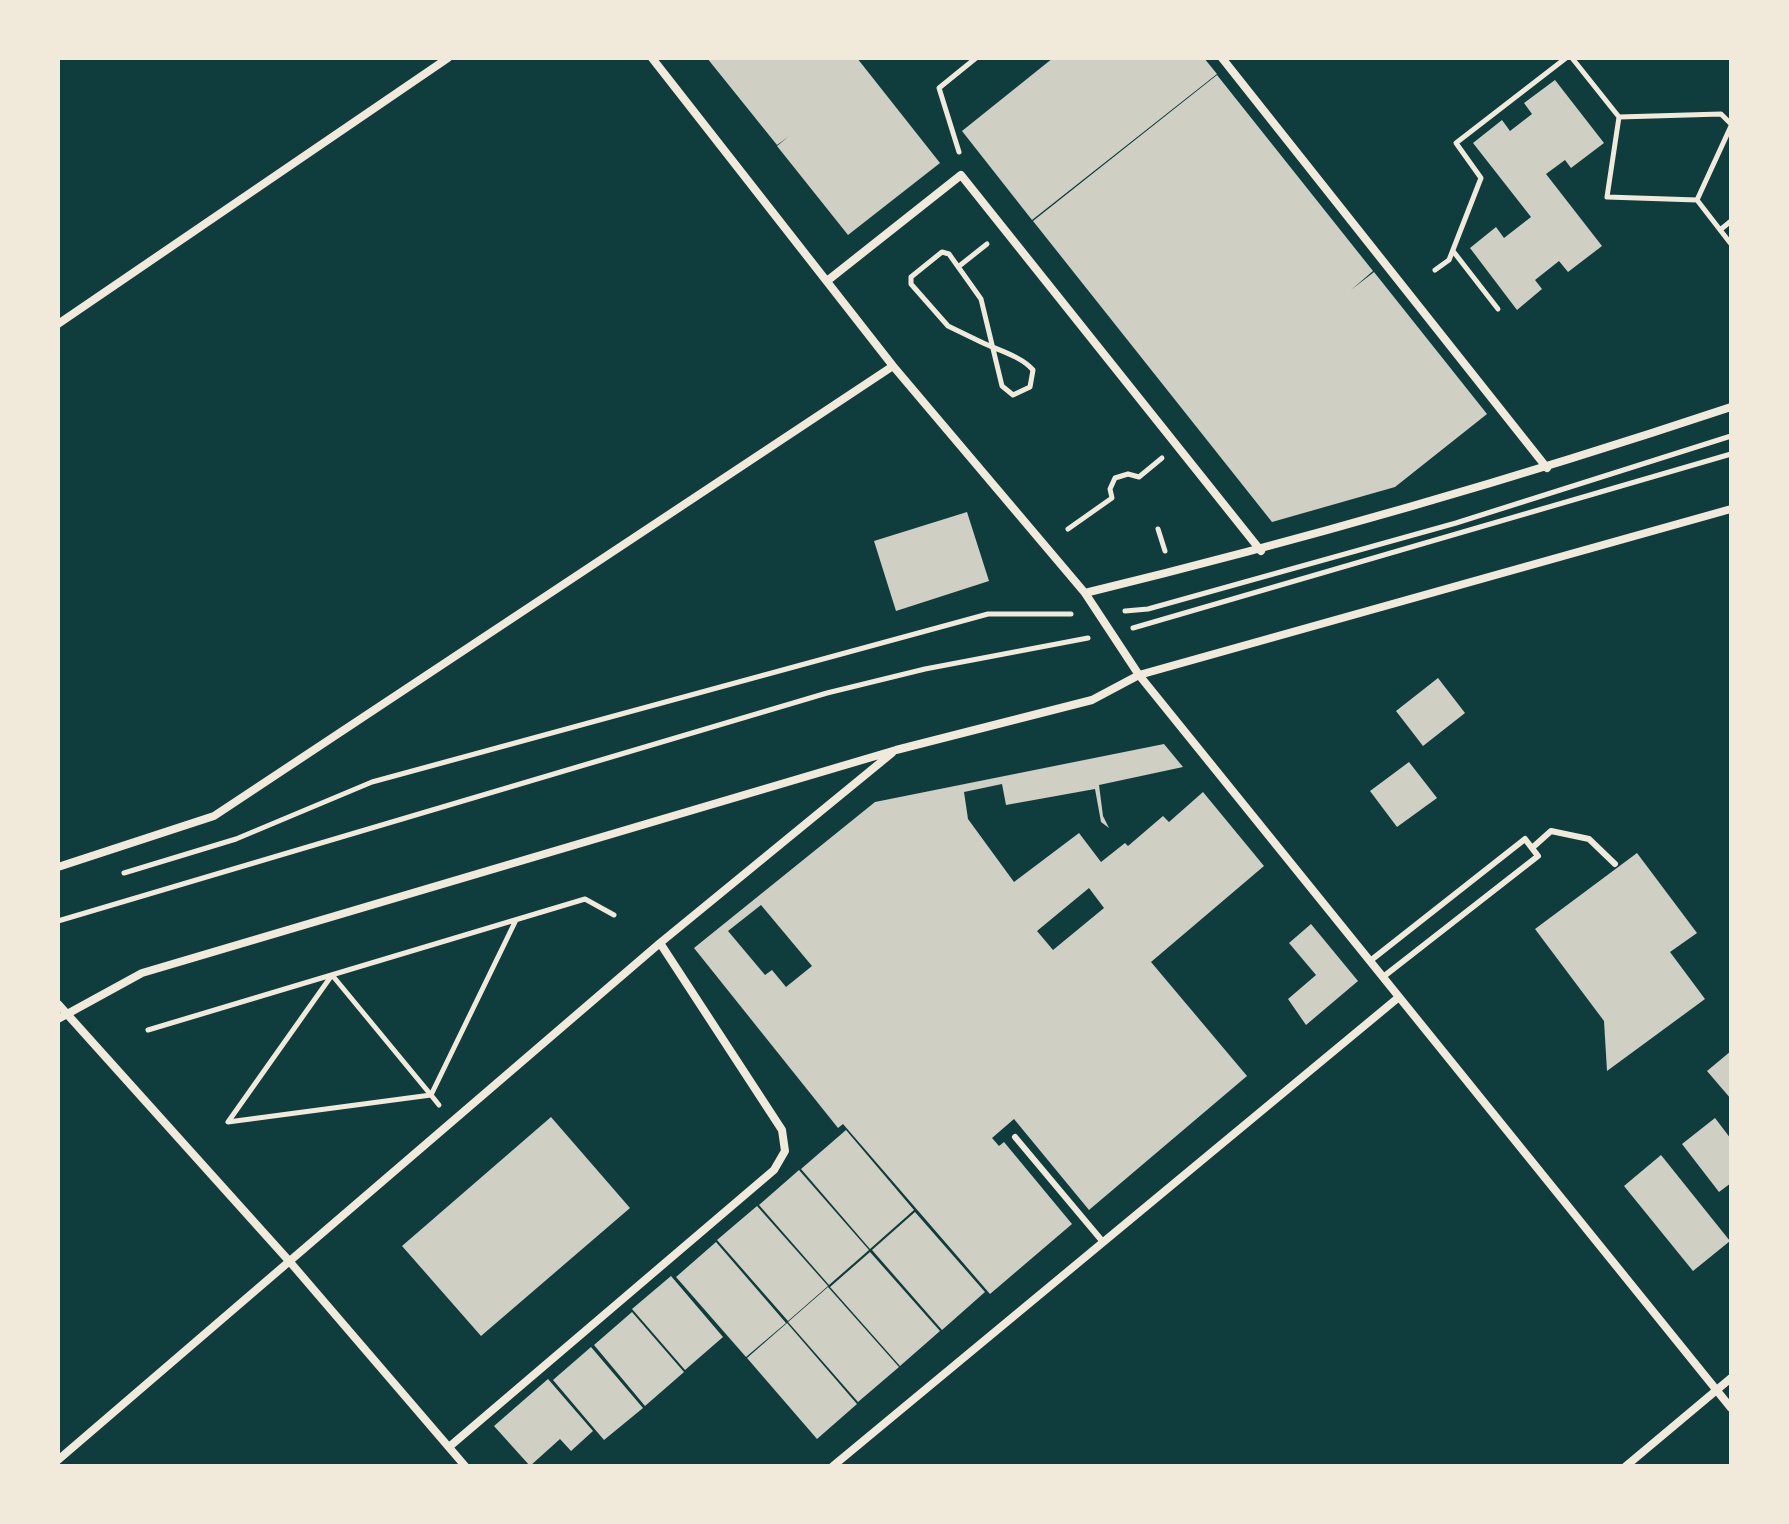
<!DOCTYPE html>
<style>
body{margin:0}
#map{position:relative;width:1789px;height:1524px;overflow:hidden;background:#0f3d3e;font-family:Overpass,sans-serif}
canvas{display:block}
.frame{position:absolute;inset:0;border:60px solid #f1e9da;pointer-events:none}
</style>
<div id="map">
<canvas width="1789" height="1524"></canvas>
<div class="frame"></div>
</div>
<script>
const ctx = document.querySelector('canvas').getContext('2d');
ctx.lineJoin = 'round';
function paint(path, color) { ctx.fillStyle = color; ctx.fill(path, 'evenodd'); }
function strokePath(path, color, width, dash) { ctx.strokeStyle = color; ctx.lineWidth = width; ctx.lineCap = dash ? 'butt' : 'round'; ctx.setLineDash(dash || []); ctx.stroke(path); }
paint(new Path2D(`
 M707,58H857L940,163L848,235L777,146L788,137L777,145Z
 M1053,58H1204L1217,74L1032,220L962,131Z
 M1217,75L1373,271L1351,290L1374,272L1487,414L1395,487L1272,522L1033,221Z
 M1555,80L1604,143L1571,168L1565,160L1546,174L1602,246L1568,272L1559,261L1535,280L1542,289L1517,310L1470,248L1496,227L1504,238L1531,217L1473,143L1502,120L1510,131L1532,114L1524,103Z
 M967,512L989,581L896,611L874,541Z
 M1438,678L1465,713L1423,746L1396,711Z
 M1164,744L1183,767L1099,785L1103,816L1109,828L1101,822L1095,789L1006,805L1002,784L964,792L968,819L1014,882L1079,833L1101,862L1125,843L1128,846L1163,816L1169,822L1203,792L1264,866L1151,962L1247,1076L1089,1210L1014,1119L992,1138L999,1146L1004,1142L1072,1224L990,1294L843,1124L838,1128L694,948L875,802ZM1089,888L1104,908L1053,950L1037,931ZM761,905L812,966L786,987L772,970L765,975L728,931Z
 M1409,762L1437,798L1397,827L1370,791Z
 M1637,853L1697,933L1670,952L1705,999L1607,1071L1604,1021L1535,929Z
 M1311,924L1358,981L1306,1025L1288,999L1316,975L1289,943Z
 M1731,1051V1099L1707,1071Z
 M551,1117L630,1208L481,1336L402,1246Z
 M1715,1118L1731,1139V1183L1719,1192L1682,1144Z
 M846,1130L914,1210L870,1249L801,1169Z
 M1661,1155L1730,1241L1693,1271L1624,1186Z
 M799,1170L869,1250L829,1285L759,1205Z
 M757,1206L828,1286L788,1321L717,1240Z
 M915,1212L985,1292L942,1330L872,1250Z
 M716,1242L786,1323L746,1357L676,1277Z
 M870,1252L940,1331L900,1366L830,1287Z
 M671,1276L723,1337L685,1370L632,1309Z
 M828,1287L899,1367L858,1402L788,1322Z
 M632,1312L684,1372L645,1406L594,1345Z
 M787,1323L857,1404L817,1439L747,1358Z
 M591,1347L643,1408L604,1440L553,1380Z
 M548,1379L593,1431L571,1451L560,1439L530,1466L494,1426Z`), '#cfcfc3');
strokePath(new Path2D(`
 M1572,58L1619,117
 M1731,124L1721,114L1619,117L1607,197L1697,200L1731,244
 M959,152L939,88L976,58
 M1697,200L1731,126
 M1720,230L1731,221
 M1453,251L1498,309
 M958,267L987,244
 M1435,270L1449,260L1481,178L1456,143L1566,58
 M981,342L948,326L911,284V277L942,252L949,254L981,299L1002,386L1013,395L1030,387L1033,370C1021,356 997,350 981,342
 M1068,529L1112,498L1110,489L1115,478L1128,474L1139,477L1162,458
 M1158,529L1165,551
 M1125,611L1148,609L1456,523L1731,436
 M1133,628L1731,454
 M124,873L236,839L372,782L988,614H1071
 M58,921L827,693L925,669L1088,638
 M148,1030L585,899L614,915
 M439,1105L431,1095L332,975L228,1122L431,1095L516,920`), '#f1e9da', 5);
strokePath(new Path2D(`
 M1532,848L1551,831L1589,839L1615,864
 M1370,961L1525,839L1538,856L1383,977
 M1015,1137L1103,1242`), '#f1e9da', 6);
strokePath(new Path2D(`
 M652,58L893,366L1085,593L1139,675L1731,1408
 M1222,58L1547,468
 M827,281L961,175L1261,551
 M58,324L448,58
 M1085,593C1303,540 1518,478 1731,407
 M58,867L214,816L893,366
 M58,1004L290,1262L465,1466
 M58,1019L142,973L896,750L1092,700L1139,675L1731,509
 M449,1447L774,1170L785,1151L782,1130L660,943
 M58,1460L660,943L892,753
 M833,1466L1399,997
 M1626,1466L1731,1378`), '#f1e9da', 8);
</script>
